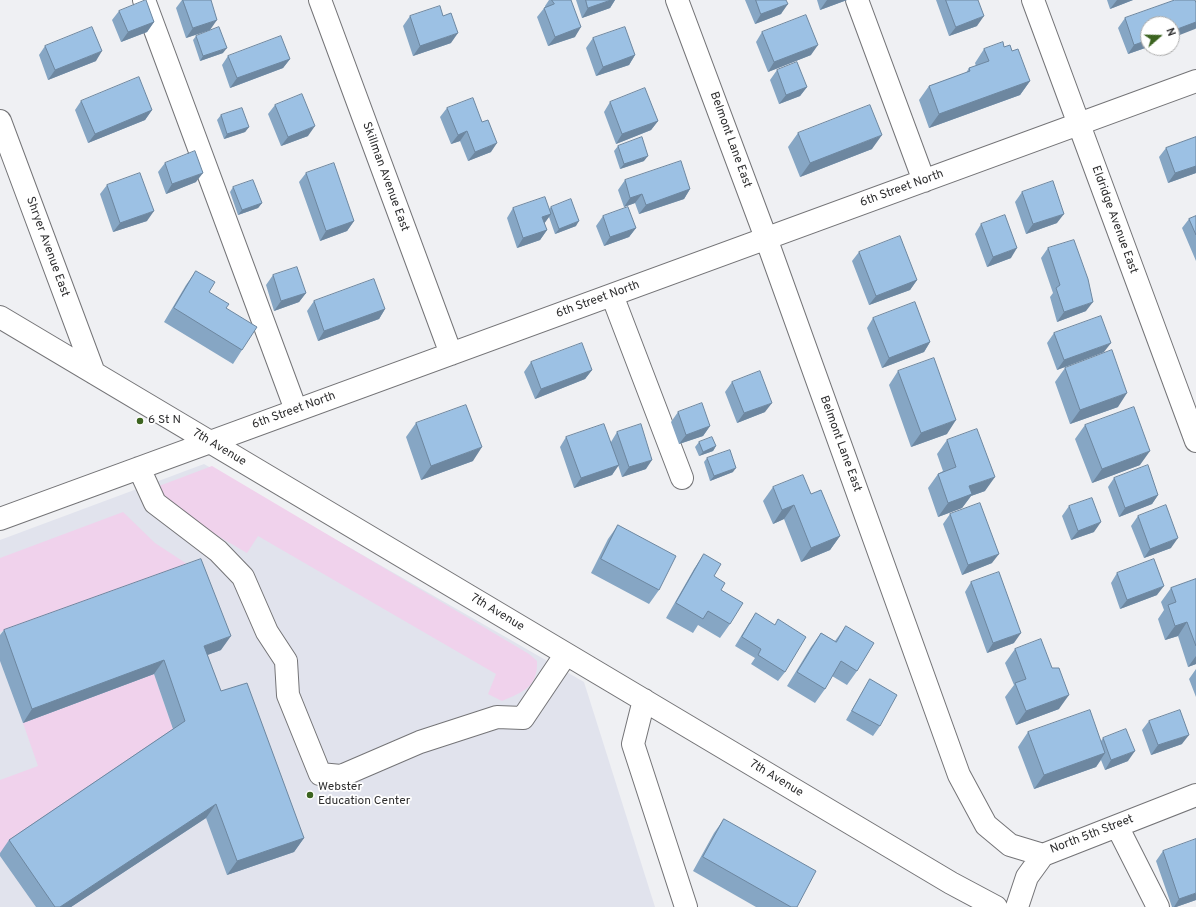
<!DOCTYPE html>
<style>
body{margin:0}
#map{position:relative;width:1196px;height:907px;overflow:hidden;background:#eff0f3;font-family:Overpass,sans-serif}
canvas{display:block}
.north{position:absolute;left:1140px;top:16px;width:40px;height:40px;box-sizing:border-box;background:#fff;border:1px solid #acacac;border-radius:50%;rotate:70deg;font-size:11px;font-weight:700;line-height:16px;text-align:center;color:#2f2f30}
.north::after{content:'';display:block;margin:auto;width:14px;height:18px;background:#3c6420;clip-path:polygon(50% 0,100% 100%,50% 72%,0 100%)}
</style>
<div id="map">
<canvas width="1196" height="907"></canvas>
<div class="north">N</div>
</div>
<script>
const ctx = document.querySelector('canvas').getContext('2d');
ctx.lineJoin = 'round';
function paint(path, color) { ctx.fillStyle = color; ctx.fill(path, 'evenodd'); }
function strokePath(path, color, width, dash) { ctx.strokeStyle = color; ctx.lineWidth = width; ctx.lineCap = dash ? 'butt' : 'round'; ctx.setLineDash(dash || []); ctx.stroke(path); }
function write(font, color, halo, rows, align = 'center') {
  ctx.font = font + ' Overpass,sans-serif'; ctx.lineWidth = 3.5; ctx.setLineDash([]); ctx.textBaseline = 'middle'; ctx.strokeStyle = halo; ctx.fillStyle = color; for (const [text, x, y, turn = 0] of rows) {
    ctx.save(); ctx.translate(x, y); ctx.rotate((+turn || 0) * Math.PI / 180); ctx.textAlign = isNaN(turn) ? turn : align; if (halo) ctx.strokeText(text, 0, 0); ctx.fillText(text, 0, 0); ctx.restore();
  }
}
paint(new Path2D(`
 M204,464L584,682L655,907H0V540Z`), '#e1e3ed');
paint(new Path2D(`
 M212,466L529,654L537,661C538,687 523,692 502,701L488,694L496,674L258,536L247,553L170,508L159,486Z
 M123,512L155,543L187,564L0,632V558Z
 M154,674L175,735L0,854V780L38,766L23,723Z`), '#f0d2ec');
const minor = new Path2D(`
 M144,0L296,410
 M320,0L451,354
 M677,0L766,238L959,775L986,825L1010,845L1043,855
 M857,0L924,181
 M1033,0L1196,441
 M0,121L94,373
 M612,295L682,478
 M0,317L951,883L996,907
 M139,468L155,503L218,551L243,577L267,632L286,661L288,695L320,774L341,776L420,742L497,717L523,718L566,654
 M0,519L1196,81
 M644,700L633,744L686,907
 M1117,826L1158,907
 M1017,907L1027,877L1043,855L1196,795`);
strokePath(minor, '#747477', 24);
strokePath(minor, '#fff', 22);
paint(new Path2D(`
 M182,0H211L210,30L186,38L176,8Z
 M549,0H571L575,37L548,46L537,17L545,7V6Z
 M576,0H615L610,8L582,18Z
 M745,0H786L781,14L755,24Z
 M817,0H847L820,10Z
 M936,0H978L977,26L949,36Z
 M1107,0H1133L1110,9Z
 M1196,3V28L1195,29L1148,24V47L1128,54L1118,28L1125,18Z
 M119,11L154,22L147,32L121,42L112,20Z
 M410,16L451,43L413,56L403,26Z
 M762,32L811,55L768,72L756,42Z
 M196,36L223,53L200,61L193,40Z
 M593,38L635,55L629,65L596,76L586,48Z
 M45,46L96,61L48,80L39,55Z
 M1004,47L1012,51L1030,81L1020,95L929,128L919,100L929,86L966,73L969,68L976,66L975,63L984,49Z
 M228,56L290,59L283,68L230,88L222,65Z
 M777,70L807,87L800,96L779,104L770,80Z
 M81,101L152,110L145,120L88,143L75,110Z
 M610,102L658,121L651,130L616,144L604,112Z
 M275,105L308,136L281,146L268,114Z
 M447,108L491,152L468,161L460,141L451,144L440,117Z
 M221,115L249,127L245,132L224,139L217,120Z
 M798,133L872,149L800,177L788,147Z
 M1196,137V173L1168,183L1159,157L1166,148Z
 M618,146L644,161L620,169L614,151Z
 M165,163L196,182L166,194L158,172Z
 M306,173L354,221L347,231L320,241L299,182Z
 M625,180L690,189L684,199L639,214L635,203L624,207L618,190Z
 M107,185L147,221L113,232L100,194Z
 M233,187L262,203L258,208L238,215L230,192Z
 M1022,192L1057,223L1026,234L1015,202Z
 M551,207L576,226L555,234L549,217L544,223L547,230L540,240L517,248L507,218L513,208L549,209Z
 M603,216L636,228L629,237L604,246L596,226Z
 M1196,216V261L1182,228L1189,219Z
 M981,224L1011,258L987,267L975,234Z
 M1048,248L1086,311L1057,322L1050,297L1053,293L1041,258Z
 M859,252L917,280L910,290L869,305L852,261Z
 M196,271L209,292L226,308L242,350L233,364L164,322L186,285Z
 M273,275L306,293L299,302L274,311L266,285Z
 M314,301L385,309L379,319L318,341L307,311Z
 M873,318L930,342L924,352L882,368L867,328Z
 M1054,333L1104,352L1057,370L1047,343Z
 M531,362L592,370L585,379L535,399L524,372Z
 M1065,368L1118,407L1070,424L1055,382Z
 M898,371L947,434L911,447L889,385Z
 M732,382L765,412L737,423L725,392Z
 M678,412L710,426L703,436L679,444L671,422Z
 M416,423L473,461L421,480L406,437Z
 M1085,425L1140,465L1092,483L1075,439Z
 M617,432L646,469L622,477L618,465L612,475L574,488L560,447L566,437L611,442Z
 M947,440L985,491L971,496L962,508L938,517L928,488L938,474L943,471L937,454Z
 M699,442L716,446L713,451L699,456L695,447Z
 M707,458L733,472L710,481L704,462Z
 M1114,478L1158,495L1152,504L1119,517L1108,487Z
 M773,487L811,494L840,536L830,550L801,562L784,519L773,524L763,501Z
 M1069,506L1094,532L1071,540L1062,516Z
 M950,514L992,563L962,575L943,524Z
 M1138,516L1171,548L1144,558L1131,526Z
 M618,525L659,590L649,604L591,573L608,539Z
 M704,554L714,576L721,590L730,624L720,638L698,625L693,633L666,618L694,569Z
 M1117,573L1157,595L1120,609L1111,583Z
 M1196,579V664L1188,667L1178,636L1165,640L1158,619L1164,610L1161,602L1171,588Z
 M971,582L1014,643L987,653L965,592Z
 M756,613L785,672L778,681L751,664L755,658L735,646L749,623Z
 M846,626L857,671L847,685L832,676L825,689L815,703L787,686L811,647L821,633L835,641Z
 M4,630L221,650L207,655L221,691L304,838L294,852L227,875L206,818L71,907H36L0,856V853L9,840L173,729L154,674L23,723L0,661V635Z
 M1015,649L1059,709L1016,725L1005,697L1014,685L1005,663Z
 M1196,669V697L1189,679Z
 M870,679L880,726L873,736L846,720L864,689Z
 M1149,721L1182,744L1151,755L1142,730Z
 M1028,732L1101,741L1103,738L1128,761L1105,770L1101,760L1096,767L1034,789L1018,747Z
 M724,819L797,907H756L693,871L714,833Z
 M1163,851L1196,900L1176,907H1172L1156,861Z`), '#86a6c4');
paint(new Path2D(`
 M611,0H615L610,8L582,18L588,8Z
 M827,0H847L820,10Z
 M1117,0H1133L1110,9Z
 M788,4L781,14L755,24L761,14Z
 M984,16L977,26L949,36L956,27Z
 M217,20L210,30L186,38L193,28Z
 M154,22L147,32L121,42L128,32Z
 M1196,22V28L1195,29L1172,38V31Z
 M581,27L575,37L548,46L555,37Z
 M458,33L451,43L413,56L420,46Z
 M1148,40V47L1128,54L1134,45Z
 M818,45L811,55L768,72L774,62Z
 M227,48L223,53L200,61L203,56Z
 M102,51L96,61L48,80L55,70Z
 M635,55L629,65L596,76L603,67Z
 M290,59L283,68L230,88L237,78Z
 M1030,81L1020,95L929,128L939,114Z
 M807,87L800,96L779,104L786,95Z
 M152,110L145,120L88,143L95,134Z
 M658,121L651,130L616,144L622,134Z
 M315,126L308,136L281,146L288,137Z
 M249,127L245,132L224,139L227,134Z
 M467,131L460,141L451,144L458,135Z
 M882,135L872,149L800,177L810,163Z
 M497,143L491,152L468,161L475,152Z
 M648,156L644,161L620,169L624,164Z
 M1196,166V173L1168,183L1175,173Z
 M203,173L196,182L166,194L172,184Z
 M690,189L684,199L639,214L646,205Z
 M642,194L635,203L624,207L630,198Z
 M262,203L258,208L238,215L242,210Z
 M154,211L147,221L113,232L120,223Z
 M551,214L544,224L542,217Z
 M1064,214L1057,223L1026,234L1033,224Z
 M354,221L347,231L320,241L326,231Z
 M579,221L576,226L555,234L559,229Z
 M636,228L629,237L604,246L610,237Z
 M547,230L540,240L517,248L523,238Z
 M1017,248L1011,258L987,267L993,257Z
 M917,280L910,290L869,305L876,296Z
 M306,293L299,302L274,311L281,301Z
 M1093,302L1086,311L1057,322L1064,312Z
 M385,309L379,319L318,341L324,331Z
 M930,342L924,352L882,368L889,358Z
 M1111,343L1104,352L1057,370L1064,360Z
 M592,370L585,379L535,399L541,389Z
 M1127,393L1118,407L1070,424L1080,410Z
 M772,403L765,412L737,423L744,413Z
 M956,420L947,434L911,447L921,433Z
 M710,426L703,436L679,444L686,435Z
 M716,446L713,451L699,456L703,452Z
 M482,447L473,461L421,480L431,466Z
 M1150,451L1140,465L1092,483L1102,469Z
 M652,460L646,469L622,477L629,467Z
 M619,465L612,475L574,488L581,478Z
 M736,468L733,472L710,481L714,476Z
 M995,477L985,491L971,496L962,508L938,517L948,503L969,486Z
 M1158,495L1152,504L1119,517L1125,508Z
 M794,505L784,519L773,524L782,510Z
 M1101,522L1094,532L1071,540L1078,531Z
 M840,536L830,550L801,562L811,548Z
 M1178,538L1171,548L1144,558L1150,549Z
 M999,554L992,563L962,575L968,565Z
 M1164,586L1157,595L1120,609L1127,600Z
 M1187,622L1178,636L1165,640L1175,626Z
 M1021,633L1014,643L987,653L993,643Z
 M231,636L221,650L194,660L204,646Z
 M1196,656V664L1188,667Z
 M164,660L154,674L23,723L32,709Z
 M1069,695L1059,709L1016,725L1026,711Z
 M1189,735L1182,744L1151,755L1158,745Z
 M1135,751L1128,761L1105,770L1111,760Z
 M1105,753L1096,767L1034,789L1044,775Z
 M216,804L206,818L71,907H60Z
 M304,838L294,852L227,875L237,861Z
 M1196,893V900L1176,907H1174L1179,899Z`), '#6d87a0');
const building = new Path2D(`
 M146,0L154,22L128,32L119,11Z
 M183,0H211L217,20L193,28Z
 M552,0H571L581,27L555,37L544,8L554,4Z
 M586,0H611L588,8Z
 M756,0H786L788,4L761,14Z
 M946,0H978L984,16L956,27Z
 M1175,0H1195L1196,3V22L1172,31V24H1148V40L1134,45L1125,18Z
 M440,6L443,16L451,13L458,33L420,46L410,16Z
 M806,15L818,45L774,62L762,32Z
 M92,27L102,51L55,70L45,46Z
 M219,27L227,48L203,56L196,36Z
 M625,27L635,55L603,67L593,38Z
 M281,36L290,59L237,78L228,56Z
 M1003,42L1004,47L1010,45L1012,51L1018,49L1030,81L939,114L929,86L970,71L969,68L989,61L984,49Z
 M797,62L807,87L786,95L777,70Z
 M139,77L152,110L95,134L81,101Z
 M645,88L658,121L622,134L610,102Z
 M302,94L315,126L288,137L275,105Z
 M473,98L482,122L488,120L497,143L475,152L467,131L458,135L447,108Z
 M870,105L882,135L810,163L798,133Z
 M242,108L249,127L227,134L221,115Z
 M642,137L648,156L624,164L618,146Z
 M1196,137V166L1175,173L1166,148Z
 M195,151L203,173L172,184L165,163Z
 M681,161L690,189L646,205L642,194L630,198L625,180Z
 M334,163L354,221L326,231L306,173Z
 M140,173L154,211L120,223L107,185Z
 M253,180L262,203L242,210L233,187Z
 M1053,181L1064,214L1033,224L1022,192Z
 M545,197L551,214L542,217L547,230L523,238L513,208Z
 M571,199L579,221L559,229L551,207Z
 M628,207L636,228L610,237L603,216Z
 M1005,215L1017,248L993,257L981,224Z
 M1196,216V235L1189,219Z
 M900,236L917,280L876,296L859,252Z
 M1074,240L1088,279L1093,302L1064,312L1056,288L1060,285L1048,248Z
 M297,267L306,293L281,301L273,275Z
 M196,271L215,282L209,292L229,304L226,308L257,327L242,350L174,308Z
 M374,279L385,309L324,331L314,301Z
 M915,302L930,342L889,358L873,318Z
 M1101,316L1111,343L1064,360L1054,333Z
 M582,343L592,370L541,389L531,362Z
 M1112,350L1127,393L1080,410L1065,368Z
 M934,358L956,420L921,433L898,371Z
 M760,371L772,403L744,413L732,382Z
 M702,403L710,426L686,435L678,412Z
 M466,405L482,447L431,466L416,423Z
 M1134,407L1150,451L1102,469L1085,425Z
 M604,424L619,465L581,478L566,437Z
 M641,424L652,460L629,467L617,432Z
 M977,429L995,477L969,486L972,494L948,503L938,474L956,467L947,440Z
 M712,437L716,446L703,452L699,442Z
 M730,450L736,468L714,476L707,458Z
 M1148,465L1158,495L1125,508L1114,478Z
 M803,475L811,494L821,490L840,536L811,548L794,505L782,510L773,487Z
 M1092,498L1101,522L1078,531L1069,506Z
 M980,503L999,554L968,565L950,514Z
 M1166,505L1178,538L1150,549L1138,516Z
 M618,525L676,556L659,590L601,559Z
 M704,554L721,564L714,576L725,583L721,590L743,603L730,624L708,611L703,619L676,603Z
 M201,559L231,636L204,646L221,691L247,683L304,838L237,861L216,804L60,907H55L9,840L185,721L164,660L32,709L4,630Z
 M1154,559L1164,586L1127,600L1117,573Z
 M999,572L1021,633L993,643L971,582Z
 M1196,579V646L1187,622L1175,626L1168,605L1176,602L1171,588Z
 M756,613L775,625L778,619L806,637L785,672L758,655L761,649L742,637Z
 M846,626L874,643L857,671L841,661L825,689L797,672L821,633L836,642Z
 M1041,639L1052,668H1059L1069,695L1026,711L1015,683L1026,679L1015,649Z
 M870,679L897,695L880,726L852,711Z
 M1090,710L1105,753L1044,775L1028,732Z
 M1180,710L1189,735L1158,745L1149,721Z
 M1126,729L1135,751L1111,760L1103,738Z
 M724,819L816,871L797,907H791L703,857Z
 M1196,839V893L1179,899L1163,851Z`);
paint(building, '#9cc1e4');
strokePath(building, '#6d87a0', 1);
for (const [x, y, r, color] of [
 [140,421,4,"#3c6420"],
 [310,795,4,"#3c6420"]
]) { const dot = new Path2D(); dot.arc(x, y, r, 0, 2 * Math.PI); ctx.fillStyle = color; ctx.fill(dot); strokePath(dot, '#fff', 1.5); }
write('12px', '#2f2f30', '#fff', [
 ["Belmont Lane East",730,140,70],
 ["Skillman Avenue East",385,177,70],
 ["6th Street North",902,189,-20],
 ["Eldridge Avenue East",1114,220,70],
 ["Shryer Avenue East",47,247,70],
 ["6th Street North",598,300,-20],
 ["6th Street North",294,411,-20],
 ["Belmont Lane East",840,444,70],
 ["7th Avenue",219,448,31],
 ["7th Avenue",497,613,31],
 ["7th Avenue",776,779,31],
 ["North 5th Street",1092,835,-21]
]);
write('12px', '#2f2f30', '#fff', [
 ["6 St N",148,421],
 ["Webster",318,788],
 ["Education Center",318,802]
], 'left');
</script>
